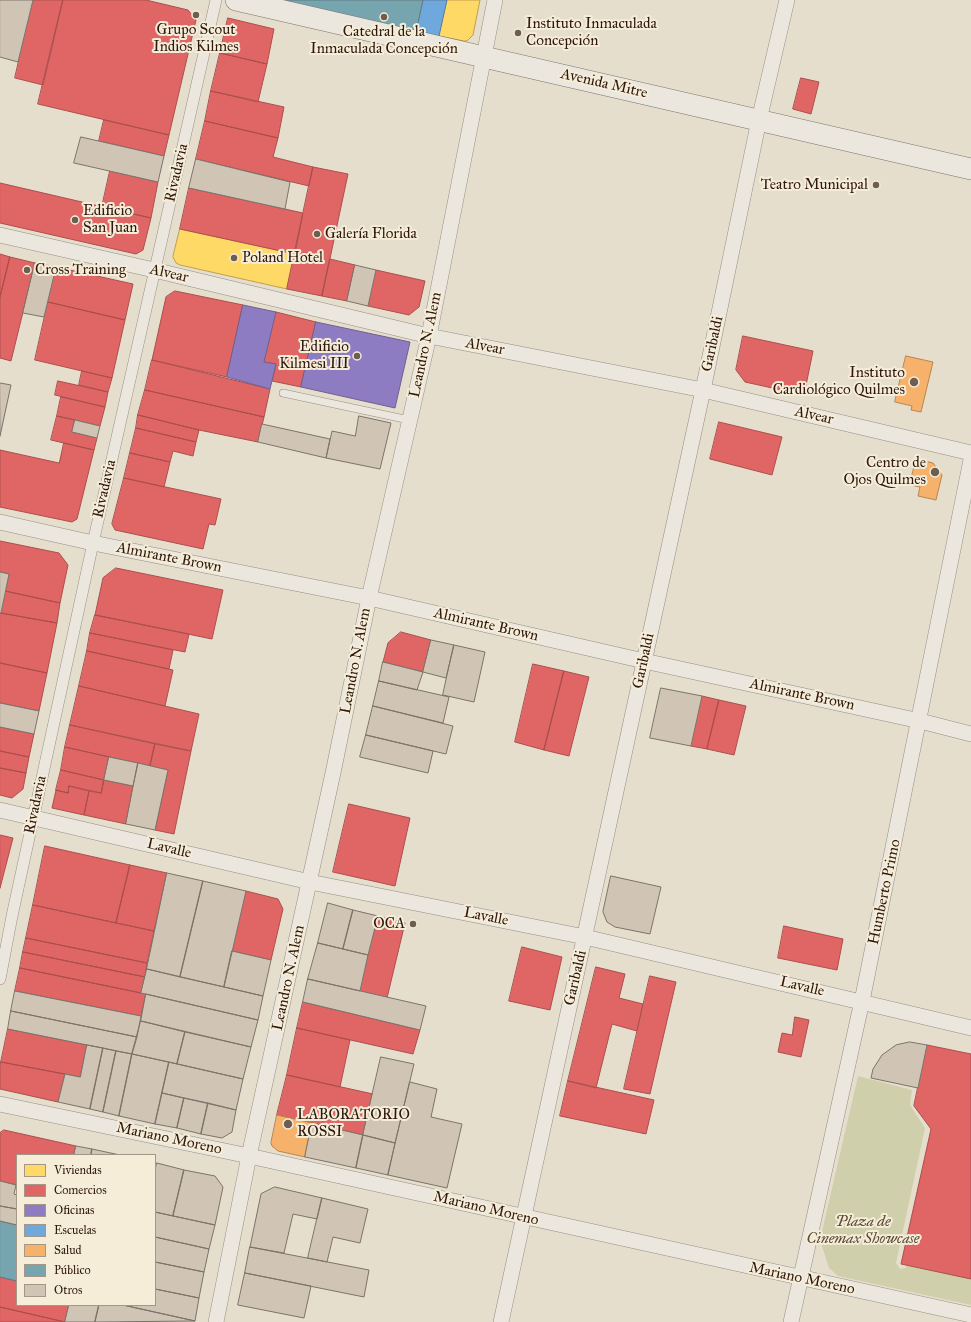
<!DOCTYPE html>
<meta charset="utf-8">
<style>
body{margin:0}
#map{position:relative;width:971px;height:1322px;overflow:hidden;background:#e5decd;font-family:"IM FELL Great Primer",serif}
canvas{display:block}
.legend{position:absolute;left:16px;top:1154px;width:140px;height:152px;box-sizing:border-box;background:#f5edd8;border:1px solid #a59787;margin:0;padding:5px 7px;list-style:none;font-size:12px;color:#2e170e}
.legend li{display:flex;align-items:center;gap:8px;height:20px}
.legend b{width:20px;border:1px solid #a59787}
</style>
<div id="map">
<canvas width="971" height="1322"></canvas>
<ul class="legend">
<li><b style="height:11px;background:#ffd966"></b>Viviendas</li>
<li><b style="height:11px;background:#e06666"></b>Comercios</li>
<li><b style="height:11px;background:#8e7cc3"></b>Oficinas</li>
<li><b style="height:11px;background:#6fa8dc"></b>Escuelas</li>
<li><b style="height:11px;background:#f6b26b"></b>Salud</li>
<li><b style="height:11px;background:#76a5af"></b>Público</li>
<li><b style="height:11px;background:#d0c4b5"></b>Otros</li>
</ul>
</div>
<script>
const ctx = document.querySelector('canvas').getContext('2d');
ctx.lineJoin = 'round';
function paint(path, color) { ctx.fillStyle = color; ctx.fill(path, 'evenodd'); }
function strokePath(path, color, width, dash) { ctx.strokeStyle = color; ctx.lineWidth = width; ctx.lineCap = dash ? 'butt' : 'round'; ctx.setLineDash(dash || []); ctx.stroke(path); }
function write(font, color, halo, rows, align = 'center') {
  ctx.font = font + ' "IM FELL Great Primer",serif'; ctx.lineWidth = 4; ctx.setLineDash([]); ctx.textBaseline = 'middle'; ctx.strokeStyle = halo; ctx.fillStyle = color; for (const [text, x, y, turn = 0] of rows) {
    ctx.save(); ctx.translate(x, y); ctx.rotate((+turn || 0) * Math.PI / 180); ctx.textAlign = isNaN(turn) ? turn : align; if (halo) ctx.strokeText(text, 0, 0); ctx.fillText(text, 0, 0); ctx.restore();
  }
}
paint(new Path2D(`
 M858,1076L912,1090L910,1105L925,1128L896,1263L900,1269L906,1268L908,1250L971,1263V1305L838,1276L829,1268L820,1240Z`), '#d0cfab');
const homes = new Path2D(`
 M447,0H480L473,35L467,41H464L439,36Z
 M180,229L295,254L287,289L180,265L176,263L173,257Z`);
paint(homes, '#ffd966');
strokePath(homes, '#c09f4c', 1);
const shops = new Path2D(`
 M33,0H63L43,85L15,78Z
 M63,0H146L188,10L196,20L169,135L38,104Z
 M228,18L274,29L267,64L220,53Z
 M220,53L267,64L258,102L211,91Z
 M801,78L819,82L811,114L793,109Z
 M211,91L284,107L278,138L205,121Z
 M104,120L169,135L164,156L99,141Z
 M205,121L278,138L273,157L313,167L309,186L196,159Z
 M313,167L348,174L322,296L287,289Z
 M110,171L158,182L151,218L102,207Z
 M0,183L151,218L143,250L136,254L0,223Z
 M189,188L303,213L295,254L180,229Z
 M0,254L10,257L0,297Z
 M10,257L35,263L11,361L0,358V297Z
 M330,259L355,265L347,301L322,296Z
 M56,267L133,284L125,320L48,302Z
 M376,270L425,281L419,307L409,315L368,306Z
 M175,291L243,305L227,377L152,360L166,297Z
 M48,302L125,320L112,378L35,360Z
 M276,312L316,322L301,387L272,381L276,364L264,362Z
 M743,336L813,351L804,395L745,382L736,370Z
 M152,360L270,389L264,417L145,390Z
 M82,371L112,378L108,392L79,385Z
 M58,381L108,392L105,407L55,395Z
 M145,390L264,417L258,442L199,430L138,415Z
 M61,397L105,407L100,426L57,416Z
 M138,415L199,430L196,442L136,428Z
 M57,416L75,420L72,432L97,438L94,450L51,440Z
 M719,422L782,437L772,475L710,459Z
 M136,428L196,442L193,456L173,451L170,462L130,453Z
 M64,443L94,450L77,519L72,522L0,507V450L59,463Z
 M130,453L170,462L164,487L124,478Z
 M124,478L221,499L215,525L209,524L203,549L115,530L112,524Z
 M0,541L59,553L68,565L60,603L5,591L9,574L0,572Z
 M116,568L223,590L212,639L95,615L103,578Z
 M5,591L60,603L57,623L1,613Z
 M0,613L57,623L47,673L0,663Z
 M95,615L189,634L185,652L90,633Z
 M401,632L431,640L423,672L383,662L388,643Z
 M90,633L173,650L169,669L87,651Z
 M87,651L173,670L165,706L79,686Z
 M0,663L47,673L39,711L0,703Z
 M533,664L564,671L544,750L515,742Z
 M564,671L589,677L569,756L544,750Z
 M79,686L199,714L191,751L70,725Z
 M702,696L719,700L707,749L691,746Z
 M719,700L746,706L734,755L707,749Z
 M70,725L155,744L150,766L65,747Z
 M0,727L34,734L29,757L0,751Z
 M155,744L191,751L174,834L155,830L168,770L150,766Z
 M65,747L109,757L104,780L61,770Z
 M0,751L29,757L26,773L0,768Z
 M0,768L26,773L23,789L12,798L0,795Z
 M61,770L104,780L101,793L69,786L68,793L56,790Z
 M104,780L133,786L126,824L84,815L89,791L101,793Z
 M69,786L89,791L84,815L52,808L56,790L68,793Z
 M349,804L410,818L395,886L333,872Z
 M0,835L13,838L0,888Z
 M45,846L130,865L116,923L33,905Z
 M130,865L167,873L154,931L116,923Z
 M246,891L278,899L283,909L271,960L232,951Z
 M33,905L154,931L147,963L26,938Z
 M378,916L405,923L387,998L360,991Z
 M784,926L843,939L837,970L778,958Z
 M26,938L147,963L145,977L23,952Z
 M522,947L562,957L550,1010L509,1001Z
 M23,952L145,977L141,993L20,968Z
 M596,967L625,974L619,998L643,1004L637,1031L612,1024L596,1088L568,1081Z
 M20,968L146,994L141,1016L15,991Z
 M650,976L676,982L650,1094L624,1089Z
 M303,1002L420,1030L413,1054L297,1028Z
 M795,1017L809,1020L801,1057L778,1052L782,1033L792,1035Z
 M297,1028L350,1040L340,1087L287,1075Z
 M8,1029L87,1045L80,1077L1,1062Z
 M927,1045L971,1054V1279L901,1264L931,1129L914,1106Z
 M1,1062L65,1074L58,1102L0,1089V1068Z
 M287,1075L373,1094L363,1135L277,1115Z
 M568,1081L654,1100L646,1134L560,1116Z
 M4,1130L76,1146L74,1155H17V1185L0,1181V1133Z
 M0,1277L17,1281V1305H69L65,1322L0,1307Z
 M0,1307L65,1322H0Z`);
paint(shops, '#e06666');
strokePath(shops, '#ab4e4c', 1);
const offices = new Path2D(`
 M243,305L276,312L264,362L276,364L270,389L227,377Z
 M316,322L410,342L395,408L301,387Z`);
paint(offices, '#8e7cc3');
strokePath(offices, '#715e8d', 1);
const schools = new Path2D(`
 M423,0H447L439,36L416,32Z`);
paint(schools, '#6fa8dc');
strokePath(schools, '#5c7c9e', 1);
const health = new Path2D(`
 M906,356L933,362L921,412L911,410L912,406L895,402Z
 M916,459L933,463L942,475L936,500L918,496L920,487L910,485Z
 M277,1115L312,1123L305,1157L278,1151L272,1146L271,1143Z`);
paint(health, '#f6b26b');
strokePath(health, '#ba844f', 1);
const public = new Path2D(`
 M284,0H423L416,32L284,2Z
 M0,1221L17,1225V1281L0,1277Z`);
paint(public, '#76a5af');
strokePath(public, '#607a7f', 1);
const building = new Path2D(`
 M0,0H33L18,62L0,57Z
 M81,137L164,156L158,182L74,163Z
 M196,159L290,182L285,209L189,188Z
 M35,263L56,267L44,317L23,313Z
 M355,265L376,270L368,306L347,301Z
 M0,383L11,385L0,436Z
 M359,416L391,423L380,469L326,458L332,431L355,436Z
 M75,420L100,426L97,438L72,432Z
 M262,424L330,439L326,458L258,442Z
 M0,572L9,574L1,613H0Z
 M431,640L454,645L446,678L423,672Z
 M454,645L485,652L474,702L443,695Z
 M383,662L423,672L417,690L379,681Z
 M379,681L449,697L443,723L373,706Z
 M661,688L702,696L691,746L650,738Z
 M0,703L39,711L34,734L0,727Z
 M373,706L453,726L446,754L366,735Z
 M366,735L433,751L428,773L360,757Z
 M109,757L138,763L133,786L104,780Z
 M138,763L168,770L155,830L126,824Z
 M167,873L203,881L180,977L147,969Z
 M611,876L661,887L650,934L615,927L607,922L603,912Z
 M203,881L246,891L224,987L180,977Z
 M328,903L353,910L343,949L318,943Z
 M353,910L378,916L368,955L343,949Z
 M318,943L368,955L360,991L308,979Z
 M232,951L271,960L263,996L224,987Z
 M147,969L263,996L258,1020L141,993Z
 M308,979L426,1006L420,1030L303,1002Z
 M15,991L141,1016L137,1037L11,1011Z
 M146,994L258,1020L251,1047L141,1021Z
 M11,1011L137,1037L132,1054L8,1029Z
 M141,1021L185,1032L177,1064L132,1054Z
 M185,1032L251,1047L243,1079L177,1064Z
 M910,1042L927,1045L918,1088L871,1078L873,1069L882,1055L896,1045Z
 M87,1045L103,1048L90,1109L58,1102L65,1074L80,1077Z
 M103,1048L116,1051L103,1112L90,1109Z
 M116,1051L132,1054L119,1116L103,1112Z
 M132,1054L169,1062L155,1124L119,1116Z
 M381,1057L414,1064L395,1143L363,1135Z
 M169,1062L243,1079L236,1110L162,1093Z
 M410,1082L437,1089L431,1117L462,1124L447,1188L388,1175Z
 M162,1093L184,1098L177,1128L155,1124Z
 M184,1098L208,1103L201,1134L177,1128Z
 M208,1103L236,1110L232,1132L222,1138L201,1134Z
 M312,1123L363,1135L356,1168L305,1157Z
 M363,1135L395,1143L388,1175L356,1168Z
 M76,1146L92,1149L91,1155H74Z
 M92,1149L120,1155H91Z
 M157,1163L184,1170L173,1216L155,1212V1170Z
 M184,1170L215,1176L223,1187L215,1225L173,1216Z
 M0,1181L16,1185L14,1194L17,1195V1209L0,1206Z
 M275,1187L322,1198L317,1219L293,1214L284,1253L250,1247L261,1194Z
 M322,1198L368,1209L360,1243L333,1237L327,1262L308,1258Z
 M0,1206L17,1209V1225L0,1221Z
 M155,1212L215,1225L209,1249L155,1237Z
 M155,1237L209,1249L204,1272L155,1262Z
 M250,1247L369,1270L364,1297L245,1273Z
 M155,1262L204,1272L199,1298L155,1289Z
 M245,1273L311,1286L304,1318L238,1305Z
 M155,1289L199,1298L195,1321L123,1305H155Z
 M69,1305H99L95,1322H65Z
 M99,1305H123L195,1321L95,1322Z`);
paint(building, '#d0c4b5');
strokePath(building, '#7b7369', 1);
const service = new Path2D(`
 M283,393L409,420`);
const pedestrian = new Path2D(`
 M0,979L12,916L93,543L216,0`);
const minor = new Path2D(`
 M0,235L154,270L429,336L703,390L971,453
 M0,522L93,543L369,598L644,661L920,721L971,734
 M0,810L310,882L585,937L971,1028
 M0,1104L249,1156L971,1315
 M216,1322L249,1156L333,773L369,598L429,336L495,0
 M501,1322L703,390L759,120L787,0
 M791,1322L862,1001L971,460`);
const secondary = new Path2D(`
 M236,0L971,169`);
strokePath(service, '#958e83', 8);
strokePath(pedestrian, '#958e83', 12);
strokePath(minor, '#958e83', 16);
strokePath(secondary, '#7b7369', 22);
strokePath(service, '#ebe7de', 7);
strokePath(pedestrian, '#ebe7de', 11);
strokePath(minor, '#ebe7de', 15);
strokePath(secondary, '#ebe7de', 21);
for (const [x, y, r, color] of [
 [196,15,4,"#6e5d51"],
 [384,17,4,"#6e5d51"],
 [518,33,4,"#6e5d51"],
 [876,185,4,"#6e5d51"],
 [75,220,4,"#6e5d51"],
 [317,234,4,"#6e5d51"],
 [234,258,4,"#6e5d51"],
 [27,270,4,"#6e5d51"],
 [357,356,4,"#6e5d51"],
 [914,382,5,"#6e5d51"],
 [935,472,5,"#6e5d51"],
 [413,924,4,"#6e5d51"],
 [288,1124,5,"#6e5d51"]
]) { const dot = new Path2D(); dot.arc(x, y, r, 0, 2 * Math.PI); ctx.fillStyle = color; ctx.fill(dot); strokePath(dot, '#f5edd8', 1.5); }
write('15px', '#2e170e', '#f5edd8', [
 ["Instituto Inmaculada",526,24],
 ["Concepción",526,41],
 ["Grupo Scout",196,30,"center"],
 ["Indios Kilmes",196,47,"center"],
 ["Catedral de la",384,32,"center"],
 ["Inmaculada Concepción",384,49,"center"],
 ["Teatro Municipal",868,185,"right"],
 ["Edificio",83,211],
 ["San Juan",83,228],
 ["Galería Florida",325,234],
 ["Poland Hotel",242,258],
 ["Cross Training",35,270],
 ["Edificio",349,347,"right"],
 ["Kilmesi III",349,364,"right"],
 ["Instituto",905,373,"right"],
 ["Cardiológico Quilmes",905,390,"right"],
 ["Centro de",926,463,"right"],
 ["Ojos Quilmes",926,480,"right"],
 ["OCA",405,924,"right"],
 ["LABORATORIO",297,1115],
 ["ROSSI",297,1132]
], 'left');
write('15px', '#2e170e', '#f5edd8', [
 ["Avenida Mitre",604,84,13],
 ["Rivadavia",177,173,-77],
 ["Alvear",169,274,13],
 ["Garibaldi",713,344,-78],
 ["Leandro N. Alem",426,345,-78],
 ["Alvear",485,347,11],
 ["Alvear",814,416,13],
 ["Rivadavia",105,489,-77],
 ["Almirante Brown",169,558,11],
 ["Almirante Brown",486,625,13],
 ["Leandro N. Alem",356,661,-79],
 ["Garibaldi",644,661,-78],
 ["Almirante Brown",802,695,12],
 ["Rivadavia",36,805,-78],
 ["Lavalle",169,849,13],
 ["Humberto Primo",885,892,-78],
 ["Lavalle",486,917,11],
 ["Leandro N. Alem",289,978,-78],
 ["Garibaldi",576,978,-77],
 ["Lavalle",802,987,13],
 ["Mariano Moreno",169,1139,12],
 ["Mariano Moreno",486,1209,13],
 ["Mariano Moreno",802,1279,12]
]);
write('italic 15px', '#594a35', '#f5edd8', [
 ["Plaza de",863,1222],
 ["Cinemax Showcase",863,1239]
]);
</script>
